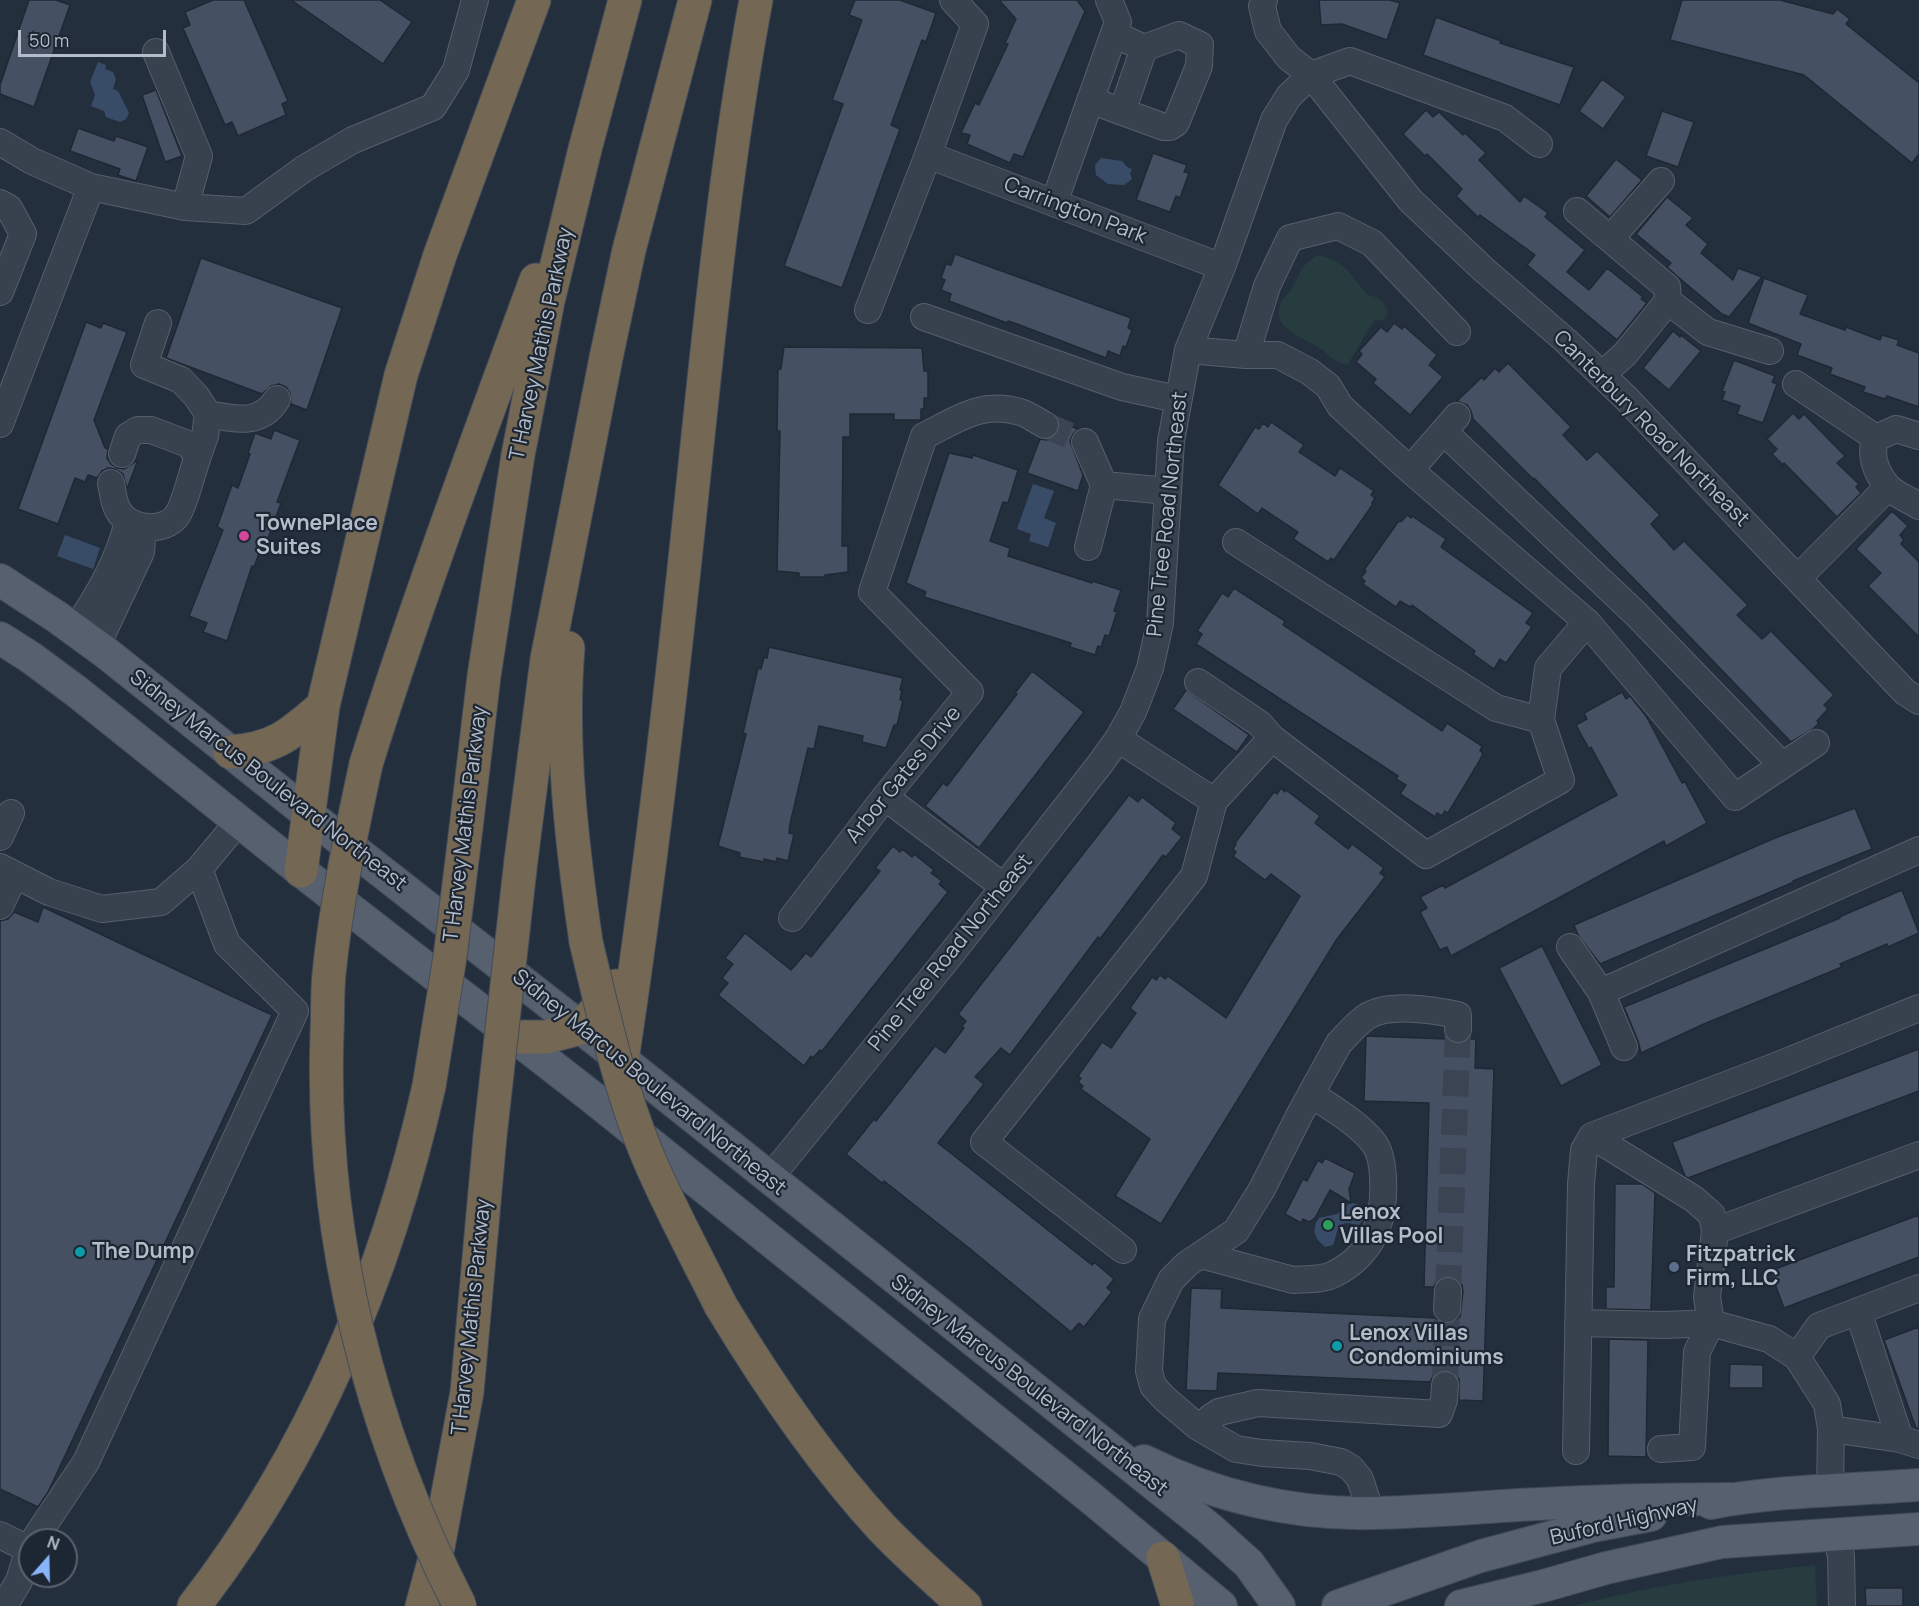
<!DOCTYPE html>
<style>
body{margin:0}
#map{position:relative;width:1919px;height:1606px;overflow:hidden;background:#242f3e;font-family:Manrope,sans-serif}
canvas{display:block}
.north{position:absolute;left:18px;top:1528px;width:60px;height:60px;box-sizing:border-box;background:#1d2633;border:2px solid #59626f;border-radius:50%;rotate:20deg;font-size:16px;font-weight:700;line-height:24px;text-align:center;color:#b4bcc9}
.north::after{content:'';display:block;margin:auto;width:21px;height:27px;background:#8ab4f8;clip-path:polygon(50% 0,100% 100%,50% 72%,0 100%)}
.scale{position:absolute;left:18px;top:30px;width:148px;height:27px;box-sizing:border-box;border:3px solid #b4bcc9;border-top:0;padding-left:8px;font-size:18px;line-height:21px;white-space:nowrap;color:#b4bcc9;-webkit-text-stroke:4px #1d2633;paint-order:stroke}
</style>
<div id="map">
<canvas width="1919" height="1606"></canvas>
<div class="north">N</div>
<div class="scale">50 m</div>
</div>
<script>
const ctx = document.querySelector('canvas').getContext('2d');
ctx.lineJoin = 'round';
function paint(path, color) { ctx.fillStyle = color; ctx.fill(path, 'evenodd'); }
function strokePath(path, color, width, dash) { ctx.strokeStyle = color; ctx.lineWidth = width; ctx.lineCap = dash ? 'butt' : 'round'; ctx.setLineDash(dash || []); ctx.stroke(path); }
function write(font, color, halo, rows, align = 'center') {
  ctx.font = font + ' Manrope,sans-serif'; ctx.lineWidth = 4.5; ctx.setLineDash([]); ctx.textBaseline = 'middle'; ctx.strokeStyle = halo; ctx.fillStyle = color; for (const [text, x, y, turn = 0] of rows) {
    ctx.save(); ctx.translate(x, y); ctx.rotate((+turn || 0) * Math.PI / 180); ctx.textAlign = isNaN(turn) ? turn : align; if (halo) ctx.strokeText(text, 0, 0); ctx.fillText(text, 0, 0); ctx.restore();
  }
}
paint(new Path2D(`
 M1317,255C1346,261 1349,274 1368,295C1379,297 1384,301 1388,312L1384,320H1374L1348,364C1333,364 1328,352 1316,346C1299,336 1267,325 1283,299C1286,295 1290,292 1292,288C1302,270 1300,267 1317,255Z
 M1815,1565L1817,1606H1573C1652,1585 1733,1574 1815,1565Z`), '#263c3f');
paint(new Path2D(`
 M98,62L106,65L105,69L113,72L116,79L113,89L118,91L129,113L126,119L120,122L106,117L104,111L91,106L95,95L90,82Z
 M1101,158L1122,161L1127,167L1132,169L1130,173L1132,179L1124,185L1108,184L1096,175L1095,165Z
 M1033,484L1054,491L1044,518L1056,523L1048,547L1029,541L1031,534L1017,529Z
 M65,535L100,548L93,569L57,556Z
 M1350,1203L1357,1204L1363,1212V1220L1359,1225C1356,1225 1353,1224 1349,1223C1336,1222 1337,1236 1333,1245L1325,1247C1314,1238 1311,1229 1319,1218L1337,1214Z`), '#394c67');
const building = new Path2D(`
 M29,0H56L70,5L34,107L0,94V85Z
 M213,0H244L288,101L282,104L286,115L238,136L232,122L225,125L183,28L190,25L185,12Z
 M291,0H380L412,22L383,64Z
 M855,0H900L936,13L926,42L922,40L891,125L900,129L842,288L784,266L843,104L832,100L862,20L849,15Z
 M999,0H1077L1085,11L1023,157L1014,154L1010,163L967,144L970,135L961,133L975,103L979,105L1008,44L1005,43L1016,19Z
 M1319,0H1390L1400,3L1387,40L1342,24L1321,25Z
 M1682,0H1780L1833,14L1837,9L1850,19L1846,24L1919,83V154L1912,163L1804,75L1670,40Z
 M1436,17L1501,41L1500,43L1574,67L1560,105L1423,55Z
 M1602,79L1626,97L1603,129L1579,111Z
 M156,90L182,156L165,162L142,95Z
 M1426,110L1433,117L1439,112L1463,135L1465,133L1486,153L1479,160L1520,202L1524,196L1548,213L1545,217L1585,250L1567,272L1589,290L1607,268L1643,297L1641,299L1647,303L1617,340L1527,265L1535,255L1480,215L1478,217L1456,196L1462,189L1427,154L1425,156L1403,134Z
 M1662,111L1694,122L1678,167L1646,156Z
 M78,128L114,141L116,136L148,147L136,181L118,175L120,169L70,151Z
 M1153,153L1187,165L1184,172L1189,173L1180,198L1176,196L1170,212L1136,200Z
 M1616,159L1642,180L1610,217L1586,196Z
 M1667,197L1693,218L1686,225L1708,244L1701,253L1733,280L1738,268L1762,277L1729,317L1722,314L1678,277L1667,267L1671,263L1636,234Z
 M955,254L1131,318L1128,328L1132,330L1126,347L1123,346L1120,356L1108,351L1106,358L1017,324L1008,321L1007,323L949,301L951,294L941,290L945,280L941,278L946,264L951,265Z
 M201,258L342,308L307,410L291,404L290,393L286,387L279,384L271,386L262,394L166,358Z
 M1764,278L1808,295L1800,314L1845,330L1846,327L1880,340L1882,335L1899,340L1897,345L1919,353V407L1887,396L1885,399L1863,392L1865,387L1830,374L1832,368L1797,355L1801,344L1748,323Z
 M86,322L101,328L103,323L127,332L94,420L105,448L108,449L107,458L111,464L118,468L124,469L138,460L127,489L123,474L115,469L108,468L102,471L97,478L88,475L85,482L75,478L58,524L18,509Z
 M1394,323L1402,329L1404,326L1437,355L1429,365L1443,377L1410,415L1373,383L1376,379L1356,362L1362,354L1359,351L1381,327L1387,332Z
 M1673,331L1680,337L1681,335L1701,351L1669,390L1643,368Z
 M784,347L922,348L924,371H928V398H924V409H921V420H894V414H850V437H843L842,546H848V572L825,575V577H799V573L777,571L780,431H777L778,369H781Z
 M1734,360L1775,376L1772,382L1777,384L1763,423L1737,414L1740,406L1722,400L1725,392L1722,391Z
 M1508,363L1571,427L1563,435L1587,460L1597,451L1660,515L1651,524L1674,550L1684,541L1748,605L1737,615L1762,639L1771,631L1834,695L1824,705L1828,709L1817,721L1819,723L1813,729L1791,742L1633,578L1534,478L1533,479L1473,419L1471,411L1467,405L1457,401L1482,377L1484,380L1495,368L1499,372Z
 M1793,413L1799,419L1804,414L1845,456L1837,463L1859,484L1856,487L1861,493L1837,517L1784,463L1783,465L1772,454L1777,449L1767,439Z
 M1059,422L1078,429L1073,434L1070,441L1083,475L1078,491L1027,473L1040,439L1046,440L1053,437L1058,432Z
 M1271,422L1304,445L1299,452L1335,476L1340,468L1374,491L1371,495L1375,498L1372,503L1373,504L1334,560L1331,558L1328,562L1293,539L1298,532L1262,508L1258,514L1218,485L1255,427L1259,429L1263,423L1268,427Z
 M274,430L300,440L277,502L281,503L266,544L263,543L254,567L252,566L227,641L203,632L207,623L189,616L223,530L217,527L232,485L238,488L250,454L248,453L255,433L271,439Z
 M949,453L972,458L973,455L1018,470L1008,503L1003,502L990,541L1010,548L1008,556L1092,583V581L1121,590L1114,611L1117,612L1109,636L1105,635L1101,647L1098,646L1095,655L1070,647L1071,643L924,597L926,592L906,583Z
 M1892,511L1908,526L1900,535L1904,540L1901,544L1919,562V637L1868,586L1881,573L1856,549Z
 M1407,515L1411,518L1412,516L1446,539L1441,547L1533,613L1526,623L1532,627L1506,663L1500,659L1494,669L1473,654L1475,651L1412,605L1410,607L1400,601L1396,607L1363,584L1365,581L1361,578L1366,571L1364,570L1398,522L1402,521Z
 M1234,588L1285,621L1283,625L1442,731L1447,723L1482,746L1480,751L1483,753L1480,760L1448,813L1445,811L1442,816L1437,813L1435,817L1400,794L1406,785L1396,779L1398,776L1196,644L1202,634L1197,631L1222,593L1228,597Z
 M769,647L903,678L900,690H902L900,700H903L897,725H894L886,748L862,742L863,736L819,726L814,749L808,748L790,824L789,833L794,834L788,861L777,858L776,862L764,859V862L739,857L740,853L718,846L746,734L743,733L758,668L761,669L764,657L767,658Z
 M1032,671L1084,712L979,848L925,806L943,783L947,786L1017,694L1015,693Z
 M1186,690L1249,735L1237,752L1173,709Z
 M1622,692L1626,699L1630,696L1646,716L1682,783L1685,782L1707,823L1666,846L1664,841L1451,956L1447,947L1440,950L1420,912L1427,908L1420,897L1443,885L1445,888L1617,795L1591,747L1589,749L1576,725L1587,719L1584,713Z
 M1281,788L1285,792L1286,790L1320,816L1315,823L1348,849L1352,844L1384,868L1380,873L1385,877L1337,939L1161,1224L1115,1196L1150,1139L1081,1089L1083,1086L1078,1082L1081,1078L1078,1076L1102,1042L1111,1048L1136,1013L1130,1008L1152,977L1156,980L1160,975L1165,979L1168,976L1226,1018L1300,896L1271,874L1265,880L1233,856L1236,852L1233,849L1236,844L1235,843L1274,792L1277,794Z
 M1129,795L1138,802L1142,797L1176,823L1172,829L1182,837L1166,857L1163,855L1100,939L1098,937L1010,1055L1001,1048L975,1077L984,1084L938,1143L1092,1265L1094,1262L1114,1279L1107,1288L1112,1292L1084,1327L1079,1323L1071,1332L969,1248L884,1181L882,1183L846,1154L874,1119L876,1121L935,1046L945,1053L964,1028L962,1026L966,1021L958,1014Z
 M1855,808L1872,849L1793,881L1794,882L1600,964L1578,935L1574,925L1775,838Z
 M893,846L900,852L902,849L912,857L914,854L934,870L931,873L942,881L939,884L948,892L822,1051L820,1050L813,1058L811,1056L804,1066L718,995L728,983L722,978L733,964L725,958L745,933L791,970L806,953L811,957L880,871L875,868Z
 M1902,890L1919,933L1888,947L1887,944L1840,964L1842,967L1704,1024L1641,1053L1638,1041L1624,1007L1840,918L1839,917Z
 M43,907L272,1015L48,1492L38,1507L0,1489V921L8,919L14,912L38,922Z
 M1542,946L1602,1065L1561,1086L1499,968Z
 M1366,1036L1447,1039L1457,1044L1468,1039H1476L1475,1068L1494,1069L1483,1401L1459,1400V1379L1453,1372L1445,1370L1438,1372L1433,1376L1430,1382L1218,1373L1217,1391L1186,1390L1191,1288L1222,1289L1221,1308L1435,1318L1439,1322L1447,1324L1454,1322L1460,1317L1463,1291L1462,1285L1457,1279L1449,1276L1442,1277L1436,1282L1434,1287H1424L1429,1103L1364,1101Z
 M1919,1049V1091L1688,1178L1685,1176L1672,1142Z
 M1325,1158L1355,1173L1349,1189L1351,1203L1330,1190L1315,1218L1309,1222L1303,1219L1301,1223L1285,1214L1303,1179L1307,1181L1318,1160L1322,1163Z
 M1615,1184H1642L1655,1193L1651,1310L1606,1309V1287H1614Z
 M1919,1215V1257L1784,1308L1770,1271Z
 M1919,1327V1429L1916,1428L1884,1340Z
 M1609,1339L1648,1340L1646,1457L1608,1456Z
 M1730,1364L1763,1365V1388H1729Z
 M1865,1588H1903V1606H1866Z`);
paint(building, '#455162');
strokePath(building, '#1f2835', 1.5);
strokePath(new Path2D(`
 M1045,425L1085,442
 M1448,1291L1458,1029
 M1445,1385L1447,1309`), '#3a4453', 26, [26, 13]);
const minor = new Path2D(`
 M1264,0L1262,6L1268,31L1289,58L1311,75L1410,200L1483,269L1565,340L1626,398L1905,692L1919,701
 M156,52L199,156L185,207
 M1090,100L1164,127H1170L1176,123L1199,66L1200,45L1179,35L1144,48L1114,34
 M1122,112L1144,48
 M0,142L32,161L91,187L185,207L246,211L305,168L353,140L433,107L456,70L475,0
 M928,155L1222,267
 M0,203L9,208L23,234L0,292
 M1054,203L1118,22L1109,0
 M1577,211L1667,287L1668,301L1625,354L1602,375
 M1610,239L1661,181
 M1668,301L1708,332L1770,351
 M868,310L928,155L975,24L953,0
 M924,317L1122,387L1177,399
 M158,323L144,365L181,380L197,397L208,414L205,436L198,456
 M1188,350L1246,355H1278L1310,372L1328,386L1340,406L1410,470L1587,622L1735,797L1816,743
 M1246,355L1267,286L1290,238L1338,226L1372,243L1457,332
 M1796,384L1876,438
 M208,414C235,419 261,426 277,399
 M0,424L91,187
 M1444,432L1636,614L1782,765
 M1919,436L1896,429L1876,438C1869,454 1876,472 1887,486C1894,494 1910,500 1919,506
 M1085,442L1104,485L1168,491
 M1410,470L1457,416
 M111,483C113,492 113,502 118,510C128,530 166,534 178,514C186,500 192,472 198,456L188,444L151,430H138L128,436L122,454
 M1236,542L1496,708L1541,720
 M1088,547L1104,485
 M1798,578L1888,487
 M75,630C98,596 118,562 128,522
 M97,645L141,552L143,527
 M1198,682L1260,724L1272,738
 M1118,739L1214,801
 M885,797L1004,887
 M0,837L11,813
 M0,867L49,892L102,909L161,902L199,869L239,821
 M0,906L15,875
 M792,918L885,797L970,692L872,592L924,436C956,420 982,400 1020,412C1028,414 1037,421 1045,425
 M1570,947L1601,992L1624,1047
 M1601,992L1919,850
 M1592,1136L1694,1199L1712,1215L1715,1231
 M769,1179L952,953L1100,764L1118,739L1133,712L1150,668L1160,623L1171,441L1188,350L1222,267L1274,120L1289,96L1311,75L1350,61L1505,118L1539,144
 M1123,1250L984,1142L1194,876L1214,801L1272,738L1426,855L1561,780L1541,720L1548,668L1587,622
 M1201,1255L1293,1280C1306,1279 1323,1280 1334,1274C1353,1265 1371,1247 1377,1227C1385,1208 1387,1159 1373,1142C1357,1122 1331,1108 1311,1094
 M1447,1309L1448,1291
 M1858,1311L1900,1439
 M1578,1323L1665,1325L1711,1323L1697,1352L1692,1447L1661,1449
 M1797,1357L1819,1326L1919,1288
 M1201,1429L1210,1418L1219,1412L1258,1403L1439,1414L1444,1400L1445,1385
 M1831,1429L1900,1439L1919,1445
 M1576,1451L1581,1184L1584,1150L1592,1136L1776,1066L1919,1008
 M1830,1490L1831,1429L1827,1404L1797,1357L1769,1339L1711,1323L1707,1297L1715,1231L1919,1155
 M1371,1513L1360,1479L1351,1468L1341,1462L1310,1456L1262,1453L1236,1449L1198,1427L1165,1399L1153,1386L1149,1371L1152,1319L1171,1280L1187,1264L1236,1231L1262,1189L1301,1112L1339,1043C1347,1035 1356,1024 1366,1017C1389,1002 1433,1010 1458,1015V1029
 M0,1535L28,1549
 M1836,1536L1841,1556L1842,1606
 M34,1540L86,1462L295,1011L227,944L199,869
 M4,1606L19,1581L30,1546`);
const major = new Path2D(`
 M0,580L57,617L105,652L308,814L622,1060L1209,1528L1249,1564L1279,1606
 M0,638L30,657L76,691L301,871L592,1097L1091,1498L1221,1606
 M1144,1461C1214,1496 1293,1515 1372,1513C1421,1512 1469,1508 1518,1505C1589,1501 1660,1499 1731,1499
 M1711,1503C1780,1490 1850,1490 1919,1485
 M1338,1606L1481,1556L1593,1526L1651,1515
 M1461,1606L1543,1586L1606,1568L1722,1542L1919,1529`);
const highway = new Path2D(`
 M568,648C560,745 572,845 586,942
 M230,752C274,749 290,735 323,706
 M366,764C417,601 477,441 536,280
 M466,828L484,676L518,455L548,301L585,149L625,0
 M521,860L547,659L606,358L629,250L695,0
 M301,871L323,706L401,375L440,255L534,0
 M513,1037H546L581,1028L616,986
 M622,1060C651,869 673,677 693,484C710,322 726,160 756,0
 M721,1306C768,1384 820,1461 882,1528C908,1555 937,1581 965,1606
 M1163,1558L1178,1606
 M194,1606C312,1454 387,1273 429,1086
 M422,1606L438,1547L467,1392L490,1136`);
strokePath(minor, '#565f6c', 28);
strokePath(major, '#414a57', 34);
strokePath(highway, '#434c59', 35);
strokePath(minor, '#38414e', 26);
strokePath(major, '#56606e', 32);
strokePath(highway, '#746855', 33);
const highwayBridge = new Path2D(`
 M366,764C351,834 336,903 329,974C327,994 328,1014 327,1033C320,1233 369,1429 460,1606
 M586,942C604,1017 621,1096 652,1166C673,1214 698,1260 721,1306
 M429,1086L450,957L466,828
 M490,1136L521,860`);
strokePath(highwayBridge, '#434c59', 35, []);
strokePath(highwayBridge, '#746855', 33);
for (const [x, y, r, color] of [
 [244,536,6,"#d1479c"],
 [1328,1225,6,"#2e9e5b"],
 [80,1252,6,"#0f9aa8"],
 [1674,1267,6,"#5c6f8a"],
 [1337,1346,6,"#0f9aa8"]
]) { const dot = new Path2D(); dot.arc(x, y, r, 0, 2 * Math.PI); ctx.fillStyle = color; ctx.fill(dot); strokePath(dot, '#1d2633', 2); }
write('21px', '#b4bcc9', '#1d2633', [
 ["Carrington Park",1075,211,21],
 ["T Harvey Mathis Parkway",542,344,-78],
 ["Canterbury Road Northeast",1651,429,45],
 ["Pine Tree Road Northeast",1168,514,-84],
 ["Arbor Gates Drive",904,775,-51],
 ["Sidney Marcus Boulevard Northeast",268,781,38],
 ["T Harvey Mathis Parkway",466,824,-83],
 ["Pine Tree Road Northeast",951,953,-51],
 ["Sidney Marcus Boulevard Northeast",649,1083,39],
 ["T Harvey Mathis Parkway",472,1317,-84],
 ["Sidney Marcus Boulevard Northeast",1029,1386,38],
 ["Buford Highway",1624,1522,-13]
]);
write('bold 21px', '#b4bcc9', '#1d2633', [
 ["TownePlace",256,524],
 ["Suites",256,548],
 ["Lenox",1340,1213],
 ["Villas Pool",1340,1237],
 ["The Dump",92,1252],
 ["Fitzpatrick",1686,1255],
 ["Firm, LLC",1686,1279],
 ["Lenox Villas",1349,1334],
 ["Condominiums",1349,1358]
], 'left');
</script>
